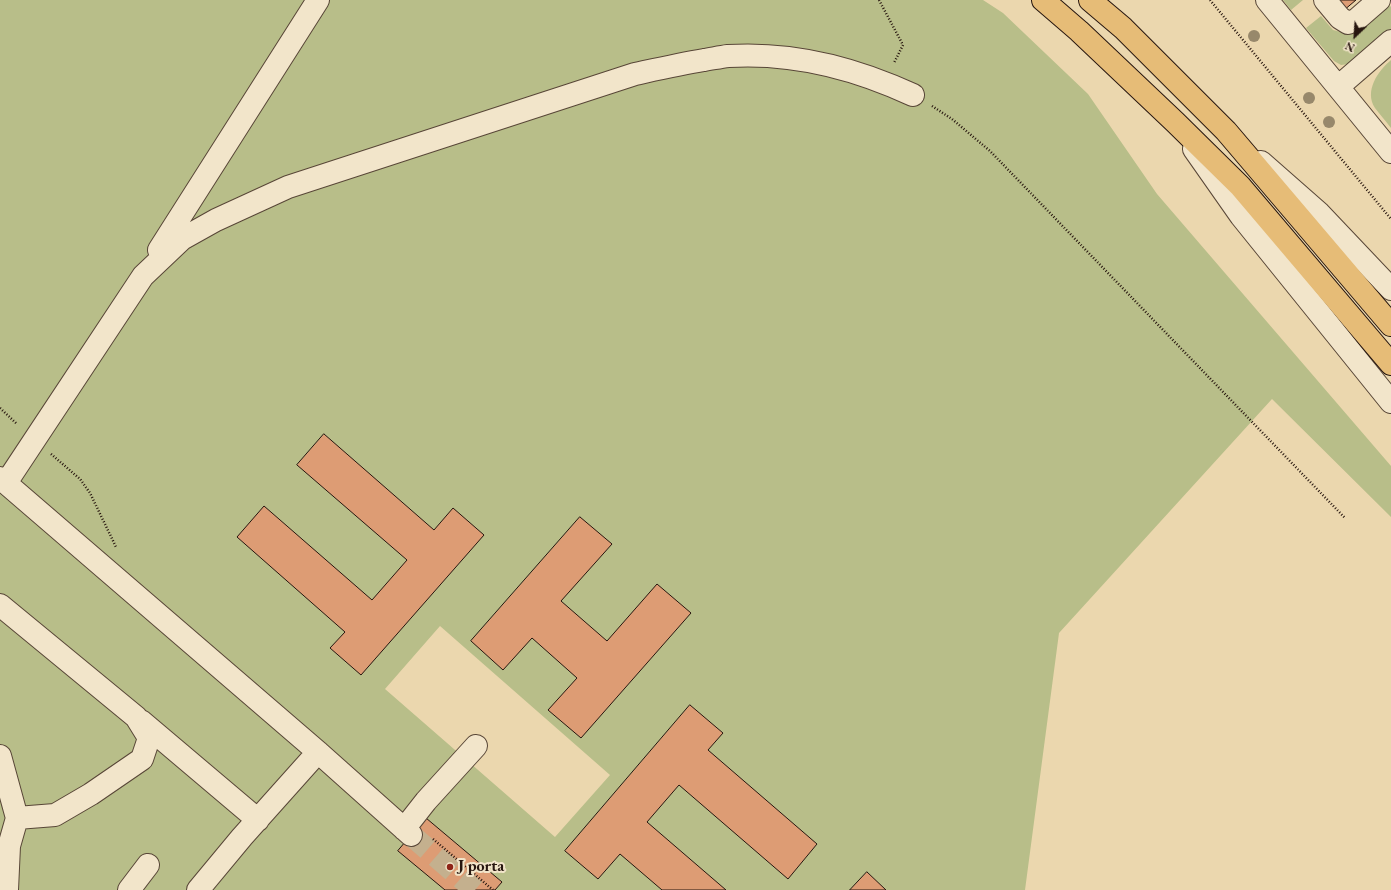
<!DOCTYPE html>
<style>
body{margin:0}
#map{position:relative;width:1391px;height:890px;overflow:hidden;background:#ebd7ae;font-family:"EB Garamond",serif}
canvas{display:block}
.north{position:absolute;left:1335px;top:16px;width:40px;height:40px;-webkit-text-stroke:3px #f2e5ca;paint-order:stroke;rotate:205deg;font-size:11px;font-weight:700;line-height:16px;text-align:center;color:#27160f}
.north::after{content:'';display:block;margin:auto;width:14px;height:18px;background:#27160f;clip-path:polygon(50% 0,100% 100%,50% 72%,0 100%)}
</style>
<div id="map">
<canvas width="1391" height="890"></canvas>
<div class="north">N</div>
</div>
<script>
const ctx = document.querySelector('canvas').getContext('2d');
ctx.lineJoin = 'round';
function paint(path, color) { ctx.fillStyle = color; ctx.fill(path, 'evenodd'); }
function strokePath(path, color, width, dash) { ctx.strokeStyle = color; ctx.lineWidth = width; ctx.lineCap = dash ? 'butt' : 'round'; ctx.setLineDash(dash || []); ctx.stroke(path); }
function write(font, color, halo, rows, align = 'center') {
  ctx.font = font + ' "EB Garamond",serif'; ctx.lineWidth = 4; ctx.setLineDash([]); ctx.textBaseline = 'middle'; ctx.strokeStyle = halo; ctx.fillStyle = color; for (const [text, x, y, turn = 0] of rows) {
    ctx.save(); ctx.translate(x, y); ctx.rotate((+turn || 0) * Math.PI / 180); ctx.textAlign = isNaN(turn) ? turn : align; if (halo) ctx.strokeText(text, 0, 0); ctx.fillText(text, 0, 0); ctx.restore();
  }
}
paint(new Path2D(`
 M0,0H983L1003,13L1088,94L1157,194L1391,466V517L1272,399L1059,633L1025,890H0ZM440,626L610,775L555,837L385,689Z
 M1283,0H1303L1291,10Z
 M1387,2L1391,7V30L1349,64L1341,65L1334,61L1306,28L1321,16L1333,30L1341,32L1352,30Z
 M1391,60V128C1386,121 1380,115 1375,108C1364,91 1378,71 1391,60Z`), '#b8be89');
const building = new Path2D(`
 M1334,0H1356L1343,11Z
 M324,434L434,530L453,508L484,535L361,675L330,648L345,632L237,537L264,506L372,600L407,560L297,465Z
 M580,517L612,544L561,601L607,641L657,584L691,613L581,738L548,710L577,678L532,638L503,670L471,641Z
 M690,705L723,733L708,750L817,844L788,879L679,785L647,822L726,890H662L620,854L598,879L565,851Z
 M426,818L502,882L495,890H445L398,851Z
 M867,872L886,890H850Z`);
paint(building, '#dd9c74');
strokePath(building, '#27160f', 1);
strokePath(new Path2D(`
 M411,835L475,890`), '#c4b08e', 22, [22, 11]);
const minor = new Path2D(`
 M1267,0L1391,152
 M1325,0L1340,18L1348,23L1356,20L1379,0
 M1338,87L1391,41
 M1194,149L1241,216L1391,402
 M1261,162L1319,213L1391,289
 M159,250L318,0
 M0,478L318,752L411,835
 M6,483L143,276L182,239L216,220L288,187L635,74C658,69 680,64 704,60C711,59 720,57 728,56C792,52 855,68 913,95
 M0,605L136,717L149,738L142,759L91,794L55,815L17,818
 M141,721L258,820
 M0,756L17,818L9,846L7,890
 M404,829L426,801L476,746
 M129,890L148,865
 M198,890L242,837L318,752`);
const major = new Path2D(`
 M1043,0L1079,31L1175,122L1240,186L1391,364
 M1090,0L1123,28L1226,131L1391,325`);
strokePath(minor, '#584637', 24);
strokePath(major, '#27160f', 24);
strokePath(new Path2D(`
 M879,0L903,45L894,63
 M1210,0L1391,219
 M932,106L952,119L990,151L1345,518
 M0,408L17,424
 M51,454L80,479L90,493L116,547
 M433,839L493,890`), '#27160f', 2.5, [1, 2]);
strokePath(minor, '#f2e5ca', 22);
strokePath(major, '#e6bc77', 22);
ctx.fillStyle = '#97886b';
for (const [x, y] of [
 [1254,36],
 [1309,98],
 [1329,122]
]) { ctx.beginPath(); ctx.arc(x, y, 6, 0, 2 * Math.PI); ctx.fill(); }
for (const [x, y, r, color] of [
 [450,867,4,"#8f2418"]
]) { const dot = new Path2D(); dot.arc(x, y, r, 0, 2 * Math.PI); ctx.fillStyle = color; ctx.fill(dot); strokePath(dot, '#f2e5ca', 1.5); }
write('bold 16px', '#27160f', '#f2e5ca', [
 ["J porta",458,867]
], 'left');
</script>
